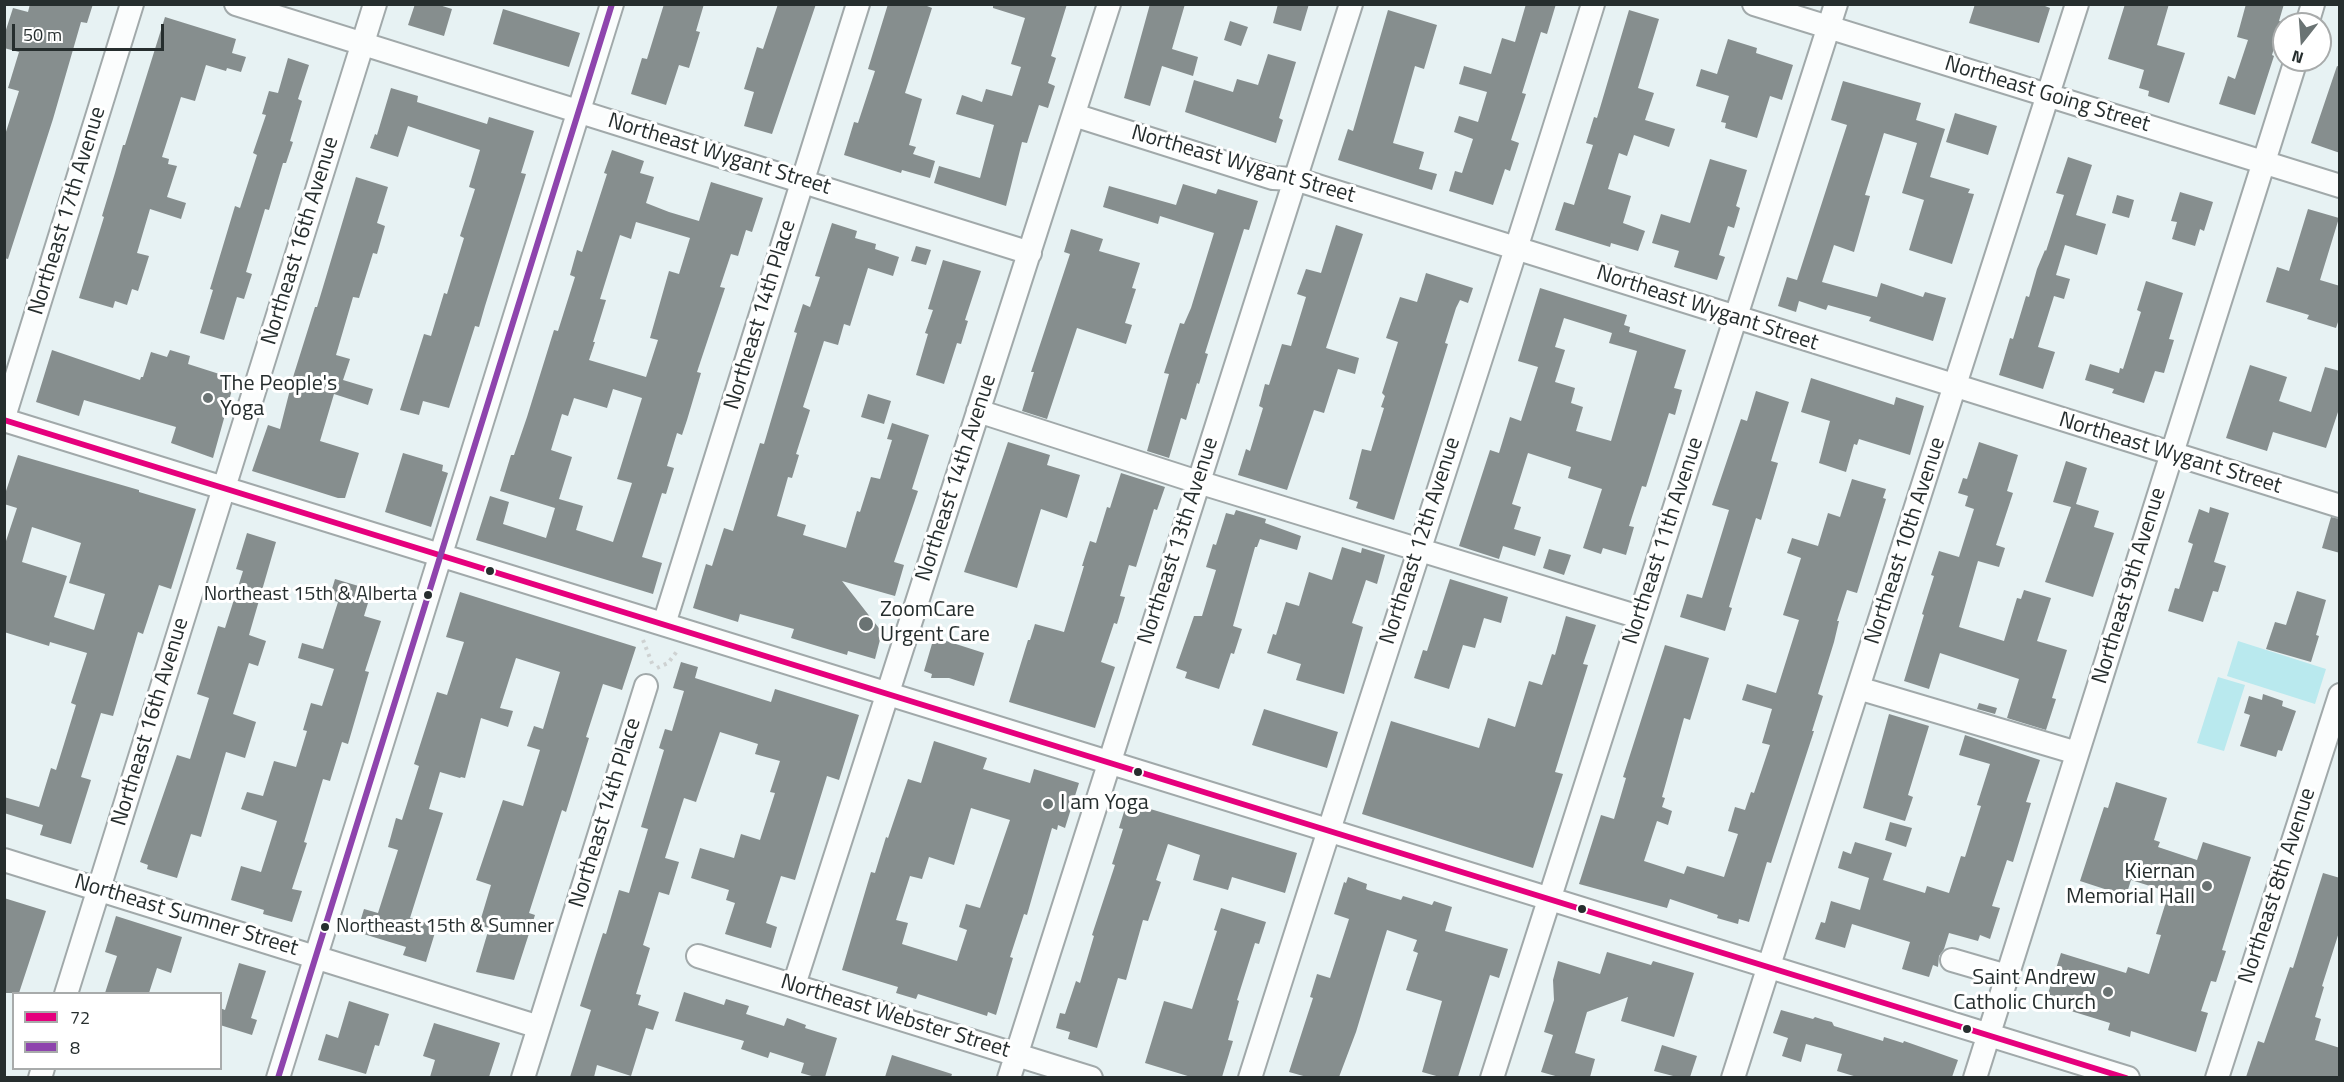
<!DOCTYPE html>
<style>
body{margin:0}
#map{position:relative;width:2344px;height:1082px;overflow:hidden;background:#e7f2f3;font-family:"Titillium Web",sans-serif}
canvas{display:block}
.frame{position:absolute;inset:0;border:6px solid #262e2e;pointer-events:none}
.legend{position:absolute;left:12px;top:992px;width:210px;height:78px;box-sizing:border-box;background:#fff;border:2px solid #a8abab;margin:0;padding:8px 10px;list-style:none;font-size:18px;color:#262e2e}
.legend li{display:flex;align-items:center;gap:12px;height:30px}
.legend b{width:30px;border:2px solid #a8abab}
.north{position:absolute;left:2272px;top:12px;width:60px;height:60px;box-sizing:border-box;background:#fff;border:2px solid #a8abab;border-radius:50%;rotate:197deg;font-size:16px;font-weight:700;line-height:24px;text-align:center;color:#262e2e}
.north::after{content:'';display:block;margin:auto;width:21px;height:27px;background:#6a7373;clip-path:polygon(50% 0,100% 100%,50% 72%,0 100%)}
.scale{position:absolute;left:12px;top:24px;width:152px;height:27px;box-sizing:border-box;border:3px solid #262e2e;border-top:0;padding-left:8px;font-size:18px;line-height:21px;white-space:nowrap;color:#262e2e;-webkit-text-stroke:4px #fff;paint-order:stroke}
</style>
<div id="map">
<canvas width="2344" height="1082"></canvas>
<div class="frame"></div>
<ul class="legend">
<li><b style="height:8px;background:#e5007d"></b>72</li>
<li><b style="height:8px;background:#8e44ad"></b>8</li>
</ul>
<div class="north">N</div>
<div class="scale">50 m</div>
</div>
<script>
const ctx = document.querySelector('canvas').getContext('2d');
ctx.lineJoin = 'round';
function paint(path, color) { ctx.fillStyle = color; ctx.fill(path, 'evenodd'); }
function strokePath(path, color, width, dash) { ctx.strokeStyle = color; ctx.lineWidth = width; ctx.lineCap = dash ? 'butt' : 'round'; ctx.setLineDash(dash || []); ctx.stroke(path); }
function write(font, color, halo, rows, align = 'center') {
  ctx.font = font + ' "Titillium Web",sans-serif'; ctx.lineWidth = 6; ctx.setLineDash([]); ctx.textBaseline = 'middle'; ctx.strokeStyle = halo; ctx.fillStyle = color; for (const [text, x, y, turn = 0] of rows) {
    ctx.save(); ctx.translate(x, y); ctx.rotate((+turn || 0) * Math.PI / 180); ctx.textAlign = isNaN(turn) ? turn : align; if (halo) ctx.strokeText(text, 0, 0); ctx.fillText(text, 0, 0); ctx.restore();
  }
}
paint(new Path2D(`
 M2238,641L2326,669L2315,704L2227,676Z
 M2218,677L2245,685L2224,751L2197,743Z`), '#b9e9ee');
paint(new Path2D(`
 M30,4H93L87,23L81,22L53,119L8,259L4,258V138L19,91L8,88L19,52L4,48V36L13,8L28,12Z
 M415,4H436L452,9L444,36L408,25Z
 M664,4H704L696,31L700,32L689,68L679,65L666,105L631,94L642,58L647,59Z
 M778,4H816L772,134L744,126L754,92L744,89L757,47L763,49Z
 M888,4H922L932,8L905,93L922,99L909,145L916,147L913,154L935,161L930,178L902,170L901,173L844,155L854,122L858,123L875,71L868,69Z
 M993,4H1067L1051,56L1056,58L1048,83L1055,86L1048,108L1039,105L1027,143L1022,142L1006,206L934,183L939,166L980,178L994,125L956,114L962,95L982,102L986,89L1012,96L1021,67L1011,64L1025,18L993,8Z
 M1150,4H1185L1172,49L1198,57L1193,76L1162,66L1150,106L1124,98Z
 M1278,4H1309L1301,31L1273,23Z
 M1526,4H1556L1547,34L1541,32L1522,93L1526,94L1511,140L1519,143L1510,171L1505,169L1493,205L1449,191L1455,171L1462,173L1473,139L1454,132L1459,116L1478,122L1487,92L1459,84L1464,66L1491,74L1502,38L1515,42Z
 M1975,4H2040L2050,8L2039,43L1969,23Z
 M2125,4H2169L2157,45L2185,53L2169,103L2148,96L2149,91L2139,88L2144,70L2108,59Z
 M2246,4H2284L2279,21L2282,22L2272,55L2274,56L2255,115L2219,104L2228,76L2235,79L2248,40L2237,37Z
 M503,9L580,33L569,67L493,44Z
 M1388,10L1437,25L1424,69L1415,66L1393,143L1424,152L1419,169L1437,174L1432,190L1338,160L1348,129L1353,131Z
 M1629,10L1659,19L1638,88L1654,93L1645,120L1675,129L1669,147L1634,135L1627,156L1619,153L1608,189L1631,196L1623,223L1645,231L1638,251L1611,243L1610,247L1555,230L1564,202L1574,205L1593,145L1586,143L1594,117L1597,118Z
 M165,17L236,39L232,53L246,57L241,72L227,68L226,71L206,65L195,101L181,97L162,157L169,159L168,164L177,166L167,197L186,203L181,219L150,209L137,253L149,256L138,291L132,289L127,305L115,301L113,308L79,298L104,217L102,216L115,173L123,145H125Z
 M1230,21L1248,27L1241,46L1224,40Z
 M1728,39L1757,48L1756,53L1793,65L1782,100L1770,96L1757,138L1725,128L1726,123L1721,122L1729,96L1696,86L1701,69L1717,74Z
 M1268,54L1296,62L1279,118L1283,120L1276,143L1185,112L1194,80L1233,92L1237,79L1258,85Z
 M288,58L309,65L298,99L302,101L290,141L293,142L286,163H283L269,210L265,209L246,272L252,274L244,299L237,297L224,340L200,333L213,290L210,289L235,206L240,208L257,155L253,153L266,115L262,114L269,91L278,93Z
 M2337,66L2340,67V153L2311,143Z
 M1843,81L1921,103L1916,120L1945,129L1930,177L1970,189L1968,193L1974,194L1952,264L1909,250L1924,200L1902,193L1917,143L1884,133L1865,195L1870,196L1854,252L1834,245L1822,282L1877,297L1881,283L1923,297L1925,292L1946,298L1933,341L1869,321L1871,317L1828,305L1826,310L1799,301L1796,312L1778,306L1787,277L1797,280L1847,125L1831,120Z
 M391,88L418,96L417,102L487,124L489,117L534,131L521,173L526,174L485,306L479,327L475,326L449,408L423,401L419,415L400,410L424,334L431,336L444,293L447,294L464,238L460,236L475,189L469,187L480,150L408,126L398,157L370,148L375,134L377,135Z
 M1955,113L1997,126L1988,155L1946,142Z
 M612,150L644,161L640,173L654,177L646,203L669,212L699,221L711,182L763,198L752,232L746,230L738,256L731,254L720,287L725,288L697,372L701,373L687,420L682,435L677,433L667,466L674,468L666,494L662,493L642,557L662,563L653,594L476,540L490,496L509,502L503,524L546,538L555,508L500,491L511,455H514L527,417L554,330L558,331L575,277L570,275L577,250L582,252L607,174L604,173ZM636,222L690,238L679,274L669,271L650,338L658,340L646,377L589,360L595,342H593L606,300L600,299L620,235L631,239ZM613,389L642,398L617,479L632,483L613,542L576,530L583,506L559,499L572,457L551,450L562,414L568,416L574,398L607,408Z
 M2068,157L2092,165L2076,215L2106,224L2097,255L2065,245L2056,275L2070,279L2064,299L2054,296L2038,347L2055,352L2043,389L1999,375L2010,338L2013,339L2026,296L2029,297L2037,269L2045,250L2046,251L2064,195L2056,193Z
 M1710,159L1747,170L1736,206L1740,208L1734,228L1728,226L1719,255L1725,257L1717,280L1674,267L1679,251L1652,243L1661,214L1690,223Z
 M356,177L388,187L377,223L385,226L377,254L373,253L359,298L353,297L336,355L350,359L343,380L373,389L368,405L334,394L320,441L359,453L345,498H338L252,471L268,425L280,429L294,374L315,307H317Z
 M1183,184L1216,194L1218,189L1258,201L1249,230L1244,229L1205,353L1208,354L1199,384L1197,383L1186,420L1181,418L1169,458L1147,451L1169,374L1164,373L1180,323L1184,324L1191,308L1214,233L1160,216L1158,224L1103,207L1109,186L1176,205Z
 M2180,192L2213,202L2204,231L2200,229L2195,246L2172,239L2177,222L2171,221Z
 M2117,195L2134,200L2129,218L2112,213Z
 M2308,209L2339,218L2320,280L2340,286V316L2336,328L2307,319L2309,315L2266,302L2277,267L2289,271Z
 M832,223L857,231L855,238L876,244L875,249L899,257L893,276L868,268L850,326L844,324L838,345L824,341L803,407L810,410L796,454L799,455L792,478L788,477L777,516L806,525L803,535L846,548L857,511L860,512L871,477L880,479L892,440L887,439L892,423L929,435L912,489L918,491L894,562L904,565L895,596L842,581L882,632L875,659L848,651L847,655L791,638L794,629L740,614L738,622L693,608L706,564L712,566L724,528L733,531L760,443L764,444L797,333L794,332L803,304L810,307L820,277L815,276Z
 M1336,225L1363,234L1326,348L1359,358L1355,374L1338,369L1324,413L1314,410L1287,490L1238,475L1246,449L1250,451L1263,408L1259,406L1265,384L1269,385L1282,344L1291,346L1306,297L1297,294L1306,269L1321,273Z
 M1071,229L1103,239L1099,251L1140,263L1132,288L1136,289L1125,323L1132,325L1126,344L1077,328L1047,419L1022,411L1034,372H1031L1070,254L1064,252Z
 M916,246L931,250L926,265L911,261Z
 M943,260L981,271L965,320L968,321L961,344L957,343L944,384L916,375L928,334L925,333L933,310L928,309Z
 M1426,273L1473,288L1468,303L1460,300L1456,308L1445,343L1448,344L1394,520L1356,508L1358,502L1349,499L1362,449L1371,451L1384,408L1381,407L1385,396L1382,393L1398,342L1386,338L1400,297L1417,302Z
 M2146,281L2183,293L2169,339L2174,340L2164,373L2155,371L2144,403L2112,393L2114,389L2085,380L2090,364L2119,373L2120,368L2123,369L2141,312L2137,310Z
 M1540,288L1627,315L1624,325L1630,327L1629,332L1686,350L1674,388L1682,390L1675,415L1669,413L1646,487L1642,486L1629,526L1634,527L1626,555L1603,548L1601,554L1583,548L1602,489L1568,478L1571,467L1528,453L1512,504L1521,507L1514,529L1541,537L1535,556L1503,546L1499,559L1459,546L1490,450L1499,453L1510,417L1521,421L1538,367L1518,361ZM1564,318L1612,333L1609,343L1637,351L1611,441L1576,431L1583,407L1571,403L1575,388L1555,382L1565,350L1555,347Z
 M52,350L140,380L141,377H143L151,352L167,357L170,350L190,356L188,364L235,379L213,458L171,443L176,427L84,400L79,416L36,402Z
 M2250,365L2287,377L2279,401L2311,412L2325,367L2340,371V406L2326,448L2273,432L2267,451L2226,438Z
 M1811,378L1894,405L1896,397L1924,406L1910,455L1859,439L1857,445L1854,444L1846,472L1819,463L1830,421L1801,412Z
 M1756,391L1789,402L1771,461L1778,463L1761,520L1756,518L1729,607L1732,608L1725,631L1680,617L1687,594L1702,598L1729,510L1712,505L1741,419L1747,421Z
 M868,394L891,401L884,424L861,417Z
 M1008,442L1050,455L1047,465L1080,475L1067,518L1041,509L1017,588L964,572Z
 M1979,442L2018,455L2007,491L2013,493L1996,545L2005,548L1999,567L1978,561L1959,627L2004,641L2017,598L2021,599L2024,590L2051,598L2037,641L2067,650L2052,698L2056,699L2046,730L2007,718L2019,679L1940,653L1929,689L1904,681L1924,615L1922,614L1934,576L1931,575L1939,551L1959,557L1974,509L1965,506L1968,496L1958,493L1963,478L1967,479Z
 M403,453L443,465L442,471L448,473L431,527L385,512Z
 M18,455L139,490V492L196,509L171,589L159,585L143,634L138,632L113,716L101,713L81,777L91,780L71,844L40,835L43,825L4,813V797L39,807L51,768L56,770L76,705L71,703L87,653L50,642L49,646L4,632V547L17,508L4,504V497ZM32,527L81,543L69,583L105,594L94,630L54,617L67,576L22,562Z
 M2066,461L2087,468L2076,504L2099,511L2094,527L2114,533L2093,597L2045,582L2071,507L2053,502Z
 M1121,473L1165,487L1157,510L1154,509L1136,567L1129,565L1120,596L1125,597L1117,624L1114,623L1101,662L1115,667L1095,728L1009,702L1028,640H1030L1035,624L1064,632L1084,566H1082L1090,541L1096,543L1107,507L1110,508Z
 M1852,479L1886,489L1883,498L1886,499L1857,593L1847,590L1837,621H1839L1834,642L1818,694L1823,696L1812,731H1814L1771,863L1767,862L1749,922L1739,919L1738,924L1717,918L1718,915L1670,899L1667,908L1579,884L1601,815L1614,819L1626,778L1623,777L1665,645L1709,658L1690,720L1684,718L1662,797L1665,798L1662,807L1672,811L1668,825L1657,821L1644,861L1684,874L1687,866L1724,877L1738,834L1728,831L1735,807L1745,810L1751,792L1754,793L1770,745L1762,743L1772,709L1742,700L1747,684L1776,693L1799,620L1783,615L1801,558L1787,553L1792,538L1818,546L1828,513L1840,517Z
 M2210,507L2229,513L2214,562L2226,566L2218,592L2213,591L2203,622L2168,611L2175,588L2179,589L2193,544L2188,542L2199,509L2209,513Z
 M1236,510L1266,519L1265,523L1301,536L1297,550L1260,539L1257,547H1255L1233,626L1242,629L1234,654L1231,653L1219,689L1185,678L1187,672L1176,668L1194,616H1202L1216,570L1206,567L1213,544L1216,545L1226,513L1234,515Z
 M2331,517L2340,519V553L2322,548Z
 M247,533L276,542L249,635L266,641L258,666L249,663L233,714L256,722L245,758L226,752L201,837L191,834L177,878L147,869L148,865L140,862L177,755L190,759L209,698L197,694L218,626L225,628L243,571L236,569Z
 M1342,547L1361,553L1362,548L1385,555L1377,584L1366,580L1352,623L1363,627L1344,694L1296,680L1301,664L1267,653L1273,634L1276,635L1286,602L1299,606L1309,572L1332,580Z
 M1549,549L1571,555L1564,575L1543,568Z
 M335,579L372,590L364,616L381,621L365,671L369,672L348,744L342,742L330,781L323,779L304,842L307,843L292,889L302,891L292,922L263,914L264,910L231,900L241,866L261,872L277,821L241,809L247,792L263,796L274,761L296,767L307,731L303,730L311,703L322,706L334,669L298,658L302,643L323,649L338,602L329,599Z
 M1450,579L1508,597L1501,623L1484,618L1475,648L1463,645L1449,689L1414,678L1423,650L1427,651Z
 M2297,591L2326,600L2316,635L2319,636L2311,662L2266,649L2275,622L2286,625Z
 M460,592L636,647L622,690L603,684L586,737L589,738L566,812L562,810L529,913L535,915L514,980L476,972L489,928L479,925L491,885L476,880L503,800L523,806L540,750L527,746L534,726L543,729L560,672L516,658L500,708L513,711L508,727L481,718L465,778L461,777L460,778L440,772L429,809L443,813L410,918L437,926L426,962L403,955L406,947L357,932L364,909L378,913L398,850L388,847L396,818L402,820L419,766L414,764L437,692L447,695L464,642L446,637Z
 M1566,616L1596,625L1583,664L1588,665L1555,772L1563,774L1533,868L1362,814L1391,721L1479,748L1488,718L1515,727L1529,681L1542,685L1552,654L1555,655Z
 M934,637L984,653L974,686L949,678H931L932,674L924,671Z
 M681,662L698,667L695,678L771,702L775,689L859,715L839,780L827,776L795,880L781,876L766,923L777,927L771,948L725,934L735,903L726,900L729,890L691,878L700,848L734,858L741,834L760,840L775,793L770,792L780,761L755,754L758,744L720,732L696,802L684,798L665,858L679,862L669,895L659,892L643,945L650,948L636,994L641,995L638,1005L659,1012L653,1030L646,1028L631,1076L597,1065L594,1077H570L591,1010L580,1006L595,958L603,933L606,934L619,890L629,893L648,829L641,827L664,750L659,748L665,729L672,731L684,691L673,688Z
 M2263,694L2283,701L2282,706L2296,711L2282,751L2278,750L2276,757L2240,746L2250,715L2244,713L2249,696L2262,700Z
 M1979,703L1997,708L1995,714L1977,709Z
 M1264,709L1338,732L1327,768L1252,745Z
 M1889,714L1929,726L1908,795L1913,797L1905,821L1863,808Z
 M1965,735L2040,760L2026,802L2031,803L2013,862L2007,860L1992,906L2000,908L1990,939L1980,935L1978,941L1949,933L1944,949L1939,956L1938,967L1933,965L1929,977L1902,969L1910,942L1852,924L1845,948L1815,939L1821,922L1825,923L1831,901L1860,910L1869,878L1838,868L1843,851L1851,854L1855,842L1892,853L1883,880L1925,893L1927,886L1949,893L1961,856L1965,857L1981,806L1977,805L1990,764L1959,755Z
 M934,741L987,758L983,769L1030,783L1034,769L1079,783L1065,828L1058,825L1057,830L1052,828L1027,915L1024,914L1010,957L1013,958L996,1015L988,1012L987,1016L918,994L916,999L896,993L898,987L842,970L871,872L875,873L886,837L888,838L908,779L921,783ZM971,808L1010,820L980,908L966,904L959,927L967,930L957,961L902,944L908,923L896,920L910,876L922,879L929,857L954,865Z
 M2116,782L2167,798L2154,840L2160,842L2158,847L2197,860L2203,842L2251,857L2222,950L2226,951L2216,982L2211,981L2201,1011L2208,1013L2196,1052L2131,1031L2130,1037L2108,1030L2110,1023L2045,1003L2061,953L2126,973L2128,967L2149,974L2161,935L2156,934L2169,892L2131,880L2126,896L2080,881L2104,807L2108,808Z
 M1127,802L1297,853L1285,893L1232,877L1228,890L1193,880L1200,855L1168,844L1156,880L1161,882L1148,921L1143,920L1126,980L1118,978L1097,1048L1068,1039L1070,1032L1056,1028L1060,1013L1065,1014L1076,981L1080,983L1094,936L1092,935L1115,865L1112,864L1123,829L1119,828Z
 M1890,822L1912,828L1906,847L1885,840Z
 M2323,873L2340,878V929L2322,986L2324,987L2315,1017L2321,1019L2315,1040L2340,1048V1077H2246L2258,1041L2264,1043L2290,967L2293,968Z
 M1348,877L1367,884L1366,889L1368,890L1401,900L1403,896L1432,905L1434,901L1452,907L1445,931L1508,949L1499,978L1490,975L1458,1077H1440L1422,1072L1442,1001L1406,990L1418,953L1413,951L1417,940L1387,930L1356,1032L1339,1077H1307L1289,1072L1313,998L1310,997L1317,974L1330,978L1349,919L1334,914L1344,882L1346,883Z
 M4,898L46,911L19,993H4Z
 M1221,908L1266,922L1259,944L1255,943L1237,1000L1239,1001L1228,1040L1233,1041L1222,1077H1191L1145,1063L1164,1001L1192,1009L1217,931L1214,930Z
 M116,916L182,937L171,973L157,968L149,993H105L117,956L105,952Z
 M1607,952L1651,965L1653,961L1694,973L1674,1037L1621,1021L1628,997L1587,1012L1575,1053L1595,1059L1590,1077H1559L1541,1072L1553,1035L1544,1032L1554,1000L1553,980L1558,961L1600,974Z
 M239,963L266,971L251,1018L257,1020L252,1035L220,1025V1008L225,1010Z
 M684,992L724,1005L726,999L749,1006L746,1014L784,1026L787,1018L806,1025L805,1028L837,1038L825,1077H815L801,1073L804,1063L770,1052L768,1058L741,1049L744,1041L675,1021Z
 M349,1001L389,1014L379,1046L375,1045L366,1074L318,1060L326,1034L338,1038Z
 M1781,1010L1813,1019L1815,1017L1824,1020L1832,1022L1834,1026L1883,1041L1884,1037L1903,1043L1904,1041L1958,1060L1952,1077H1857L1837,1071L1842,1054L1806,1044L1801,1062L1782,1056L1788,1038L1773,1033Z
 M434,1023L500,1043L489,1077H430L435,1060L423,1056Z
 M1662,1045L1697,1056L1690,1077H1677L1654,1071Z
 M892,1055L952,1074L951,1077H885Z`), '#868e8e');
const minor = new Path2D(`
 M236,4L1030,253
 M1754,4L2340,186
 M2307,24L2313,4
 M1074,115L1273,178L1295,179L2340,506
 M978,411L1198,482L1639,617
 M4,417L132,4
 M4,420L2128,1078
 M664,624L858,4
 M1858,688L2077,753
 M4,860L539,1027
 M698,956L1091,1078
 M1952,960L2007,976
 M794,985L1109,4
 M66,994L375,4
 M40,1078L43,1068
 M278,1078L612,4
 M523,1078L646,686
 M1009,1078L1351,4
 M1250,1078C1363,719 1482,363 1593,4
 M1492,1078L1836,4
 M1733,1078L2077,4
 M1975,1078L2296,60
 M2217,1078L2340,695`);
strokePath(minor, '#a1a9aa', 26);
strokePath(new Path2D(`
 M643,640L653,666
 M657,668L668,663L678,650`), '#ced2d2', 4, [3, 4.5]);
strokePath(minor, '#fbfdfd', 22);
strokePath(new Path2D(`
 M4,420L2126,1078`), '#e5007d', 6);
strokePath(new Path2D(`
 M278,1078L612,4`), '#8e44ad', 6);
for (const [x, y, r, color] of [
 [208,398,6,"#6a7373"],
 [490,571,5,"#262e2e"],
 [428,595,5,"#262e2e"],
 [866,624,8,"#6a7373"],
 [1138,772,5,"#262e2e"],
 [1048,804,6,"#6a7373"],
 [2207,886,6,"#6a7373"],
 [1582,909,5,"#262e2e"],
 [325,927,5,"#262e2e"],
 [2108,992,6,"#6a7373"],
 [1967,1029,5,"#262e2e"]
]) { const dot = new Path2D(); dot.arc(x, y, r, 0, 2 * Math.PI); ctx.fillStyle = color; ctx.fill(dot); strokePath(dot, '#fff', 2); }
write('20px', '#262e2e', '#fff', [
 ["Northeast 15th & Alberta",417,595],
 ["Northeast 15th & Sumner",336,927,"left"]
], 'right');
write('22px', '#262e2e', '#fff', [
 ["Northeast Going Street",2047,95,17],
 ["Northeast Wygant Street",719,155,17],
 ["Northeast Wygant Street",1243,165,16],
 ["Northeast 17th Avenue",68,211,-73],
 ["Northeast 16th Avenue",301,241,-73],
 ["Northeast Wygant Street",1707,309,18],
 ["Northeast 14th Place",761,315,-73],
 ["Northeast Wygant Street",2170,454,17],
 ["Northeast 14th Avenue",957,478,-72],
 ["Northeast 13th Avenue",1179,541,-72],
 ["Northeast 12th Avenue",1421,541,-72],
 ["Northeast 11th Avenue",1664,541,-72],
 ["Northeast 10th Avenue",1906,541,-72],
 ["Northeast 9th Avenue",2130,586,-73],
 ["Northeast 16th Avenue",151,722,-73],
 ["Northeast 14th Place",606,813,-73],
 ["Northeast 8th Avenue",2278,886,-72],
 ["Northeast Sumner Street",186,916,17],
 ["Northeast Webster Street",895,1017,17]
]);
write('22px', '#262e2e', '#fff', [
 ["The People's",220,385],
 ["Yoga",220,410],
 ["ZoomCare",880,611],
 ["Urgent Care",880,636],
 ["I am Yoga",1060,804],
 ["Kiernan",2195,873,"right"],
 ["Memorial Hall",2195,898,"right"],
 ["Saint Andrew",2096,979,"right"],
 ["Catholic Church",2096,1004,"right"]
], 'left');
</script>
